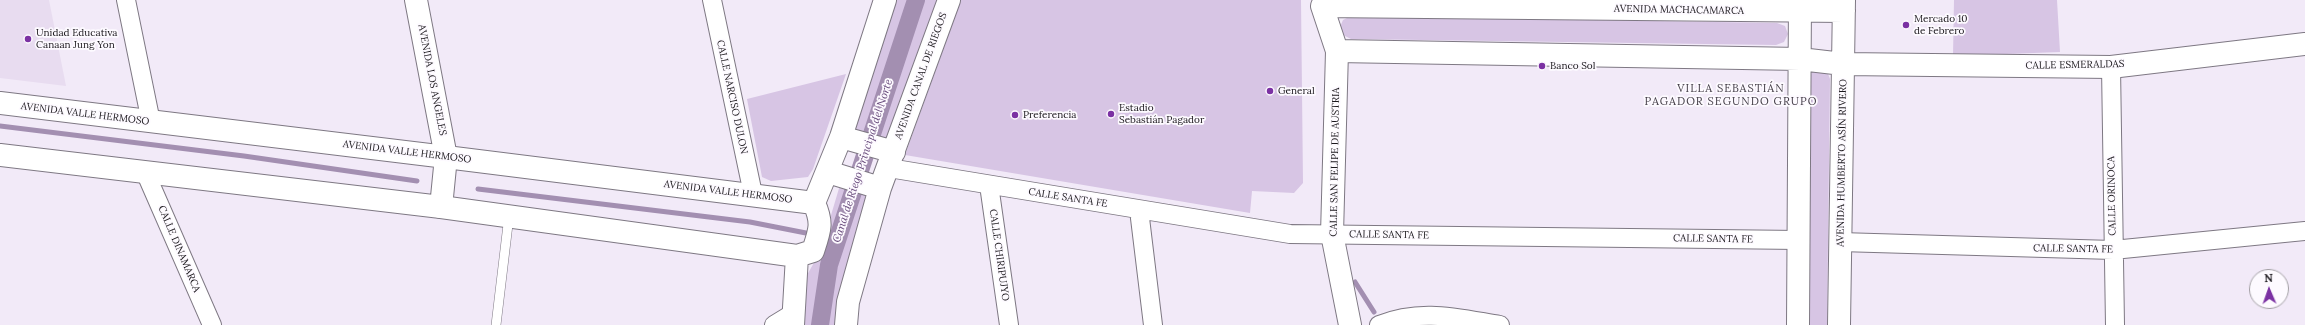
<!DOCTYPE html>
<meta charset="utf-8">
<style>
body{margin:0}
#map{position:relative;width:2305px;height:325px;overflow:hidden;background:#f2eaf8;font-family:Lora,serif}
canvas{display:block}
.north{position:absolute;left:2249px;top:269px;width:40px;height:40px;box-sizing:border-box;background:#fdfaff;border:1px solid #a29fa4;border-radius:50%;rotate:358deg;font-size:11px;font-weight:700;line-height:16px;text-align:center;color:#1a171c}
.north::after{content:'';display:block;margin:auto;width:14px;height:18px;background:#7b31a3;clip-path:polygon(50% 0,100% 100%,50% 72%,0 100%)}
</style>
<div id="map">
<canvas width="2305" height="325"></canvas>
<div class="north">N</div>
</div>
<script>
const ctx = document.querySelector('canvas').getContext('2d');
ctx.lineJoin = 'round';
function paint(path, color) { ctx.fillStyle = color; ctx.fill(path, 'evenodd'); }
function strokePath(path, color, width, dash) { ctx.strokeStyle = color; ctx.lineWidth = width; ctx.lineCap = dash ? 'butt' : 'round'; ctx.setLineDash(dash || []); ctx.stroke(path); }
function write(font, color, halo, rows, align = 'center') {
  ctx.font = font + ' Lora,serif'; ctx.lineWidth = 3.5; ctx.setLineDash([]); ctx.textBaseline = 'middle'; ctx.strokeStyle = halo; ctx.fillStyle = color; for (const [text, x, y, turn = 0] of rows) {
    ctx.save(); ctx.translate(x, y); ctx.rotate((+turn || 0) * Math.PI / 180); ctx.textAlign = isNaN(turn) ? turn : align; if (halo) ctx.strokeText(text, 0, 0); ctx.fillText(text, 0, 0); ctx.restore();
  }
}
paint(new Path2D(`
 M0,0H49L66,86L0,78Z`), '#e8dcf0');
paint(new Path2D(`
 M896,0H939L888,141L854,132Z
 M961,0H1301L1303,183L1294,193L1252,191L1250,213L905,155Z
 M1954,0H2057L2060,52L1953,56Z
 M1351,16L1777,23L1785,26L1788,34L1784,42L1776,45L1351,39L1343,35L1340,27L1343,20Z
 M1815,69L1827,71L1830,79L1827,325H1806L1810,75Z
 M846,74L813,169L808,177L771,181L762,177L747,99Z
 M840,185L871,195L837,325H803L807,275L820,252Z`), '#d7c5e4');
strokePath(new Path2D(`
 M0,126L244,156L417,181
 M478,189L750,222L806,233
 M1355,282L1374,312`), '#a38fb1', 5);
strokePath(new Path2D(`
 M820,325L829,265L916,0`), '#a38fb1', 18);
const service = new Path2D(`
 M496,325L509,216`);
const minor = new Path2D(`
 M126,0L151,122
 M712,0L753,194
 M2111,67L2115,325
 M889,168L1290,234L1799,240
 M146,174L212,325
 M989,185L1009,325
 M1139,210L1153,325
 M1840,242L2113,250L2305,231
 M774,325L792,314
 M1379,325C1421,308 1457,318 1500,325`);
const tertiary = new Path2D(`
 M1337,51L1800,59L1843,64L2111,67L2305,44
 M841,137L894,152
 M446,157L814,203
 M828,172L880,188
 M441,207L797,256L813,251C820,230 823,223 814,203L841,137L885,0
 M793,325L797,256
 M846,325L848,302L880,188L949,0
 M1350,325L1332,234L1337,51L1322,6L1844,11
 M1798,325L1800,0
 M1839,325L1844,0`);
const secondary = new Path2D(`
 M0,103L446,157
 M0,155L441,207L446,157L416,0`);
strokePath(service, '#7e7883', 10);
strokePath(minor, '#7e7883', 20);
strokePath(tertiary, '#7e7883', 24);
strokePath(secondary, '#7e7883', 24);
strokePath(service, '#fff', 9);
strokePath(minor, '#fff', 18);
strokePath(tertiary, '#fff', 22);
strokePath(secondary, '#fff', 22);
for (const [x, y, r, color] of [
 [1906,25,4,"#7b31a3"],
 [28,39,4,"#7b31a3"],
 [1542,66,4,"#7b31a3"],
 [1270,91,4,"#7b31a3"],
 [1111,114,4,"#7b31a3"],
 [1015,115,4,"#7b31a3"]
]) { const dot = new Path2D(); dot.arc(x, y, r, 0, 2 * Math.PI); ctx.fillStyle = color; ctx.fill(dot); strokePath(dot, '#fdfaff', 1.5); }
write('10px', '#1a171c', '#fdfaff', [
 ["AVENIDA MACHACAMARCA",1679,10,1],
 ["CALLE ESMERALDAS",2075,65,-1],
 ["AVENIDA CANAL DE RIEGOS",921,76,-70],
 ["AVENIDA LOS ANGELES",432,80,79],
 ["CALLE NARCISO DULON",732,97,78],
 ["AVENIDA VALLE HERMOSO",85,114,7],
 ["AVENIDA VALLE HERMOSO",407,152,7],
 ["CALLE SAN FELIPE DE AUSTRIA",1335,162,-89],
 ["AVENIDA HUMBERTO ASÍN RIVERO",1842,163,-89],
 ["AVENIDA VALLE HERMOSO",728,192,7],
 ["CALLE ORINOCA",2112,196,-91],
 ["CALLE SANTA FE",1068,198,9],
 ["CALLE SANTA FE",1389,235,1],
 ["CALLE SANTA FE",1713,239,1],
 ["CALLE DINAMARCA",179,249,67],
 ["CALLE SANTA FE",2073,249,1],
 ["CALLE CHIRIPUJYO",999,255,82]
]);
write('10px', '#1a171c', '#fdfaff', [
 ["Mercado 10",1914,19],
 ["de Febrero",1914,31],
 ["Unidad Educativa",36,33],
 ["Canaan Jung Yon",36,45],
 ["Banco Sol",1550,66],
 ["General",1278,91],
 ["Estadio",1119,108],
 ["Sebastián Pagador",1119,120],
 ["Preferencia",1023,115]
], 'left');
ctx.letterSpacing = '1px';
write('11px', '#453f49', '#fdfaff', [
 ["VILLA SEBASTIÁN",1731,89],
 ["PAGADOR SEGUNDO GRUPO",1731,102]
]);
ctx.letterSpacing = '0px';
write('italic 11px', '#66497a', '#fdfaff', [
 ["Canal de Riego Principal del Norte",863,161,-72]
]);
</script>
